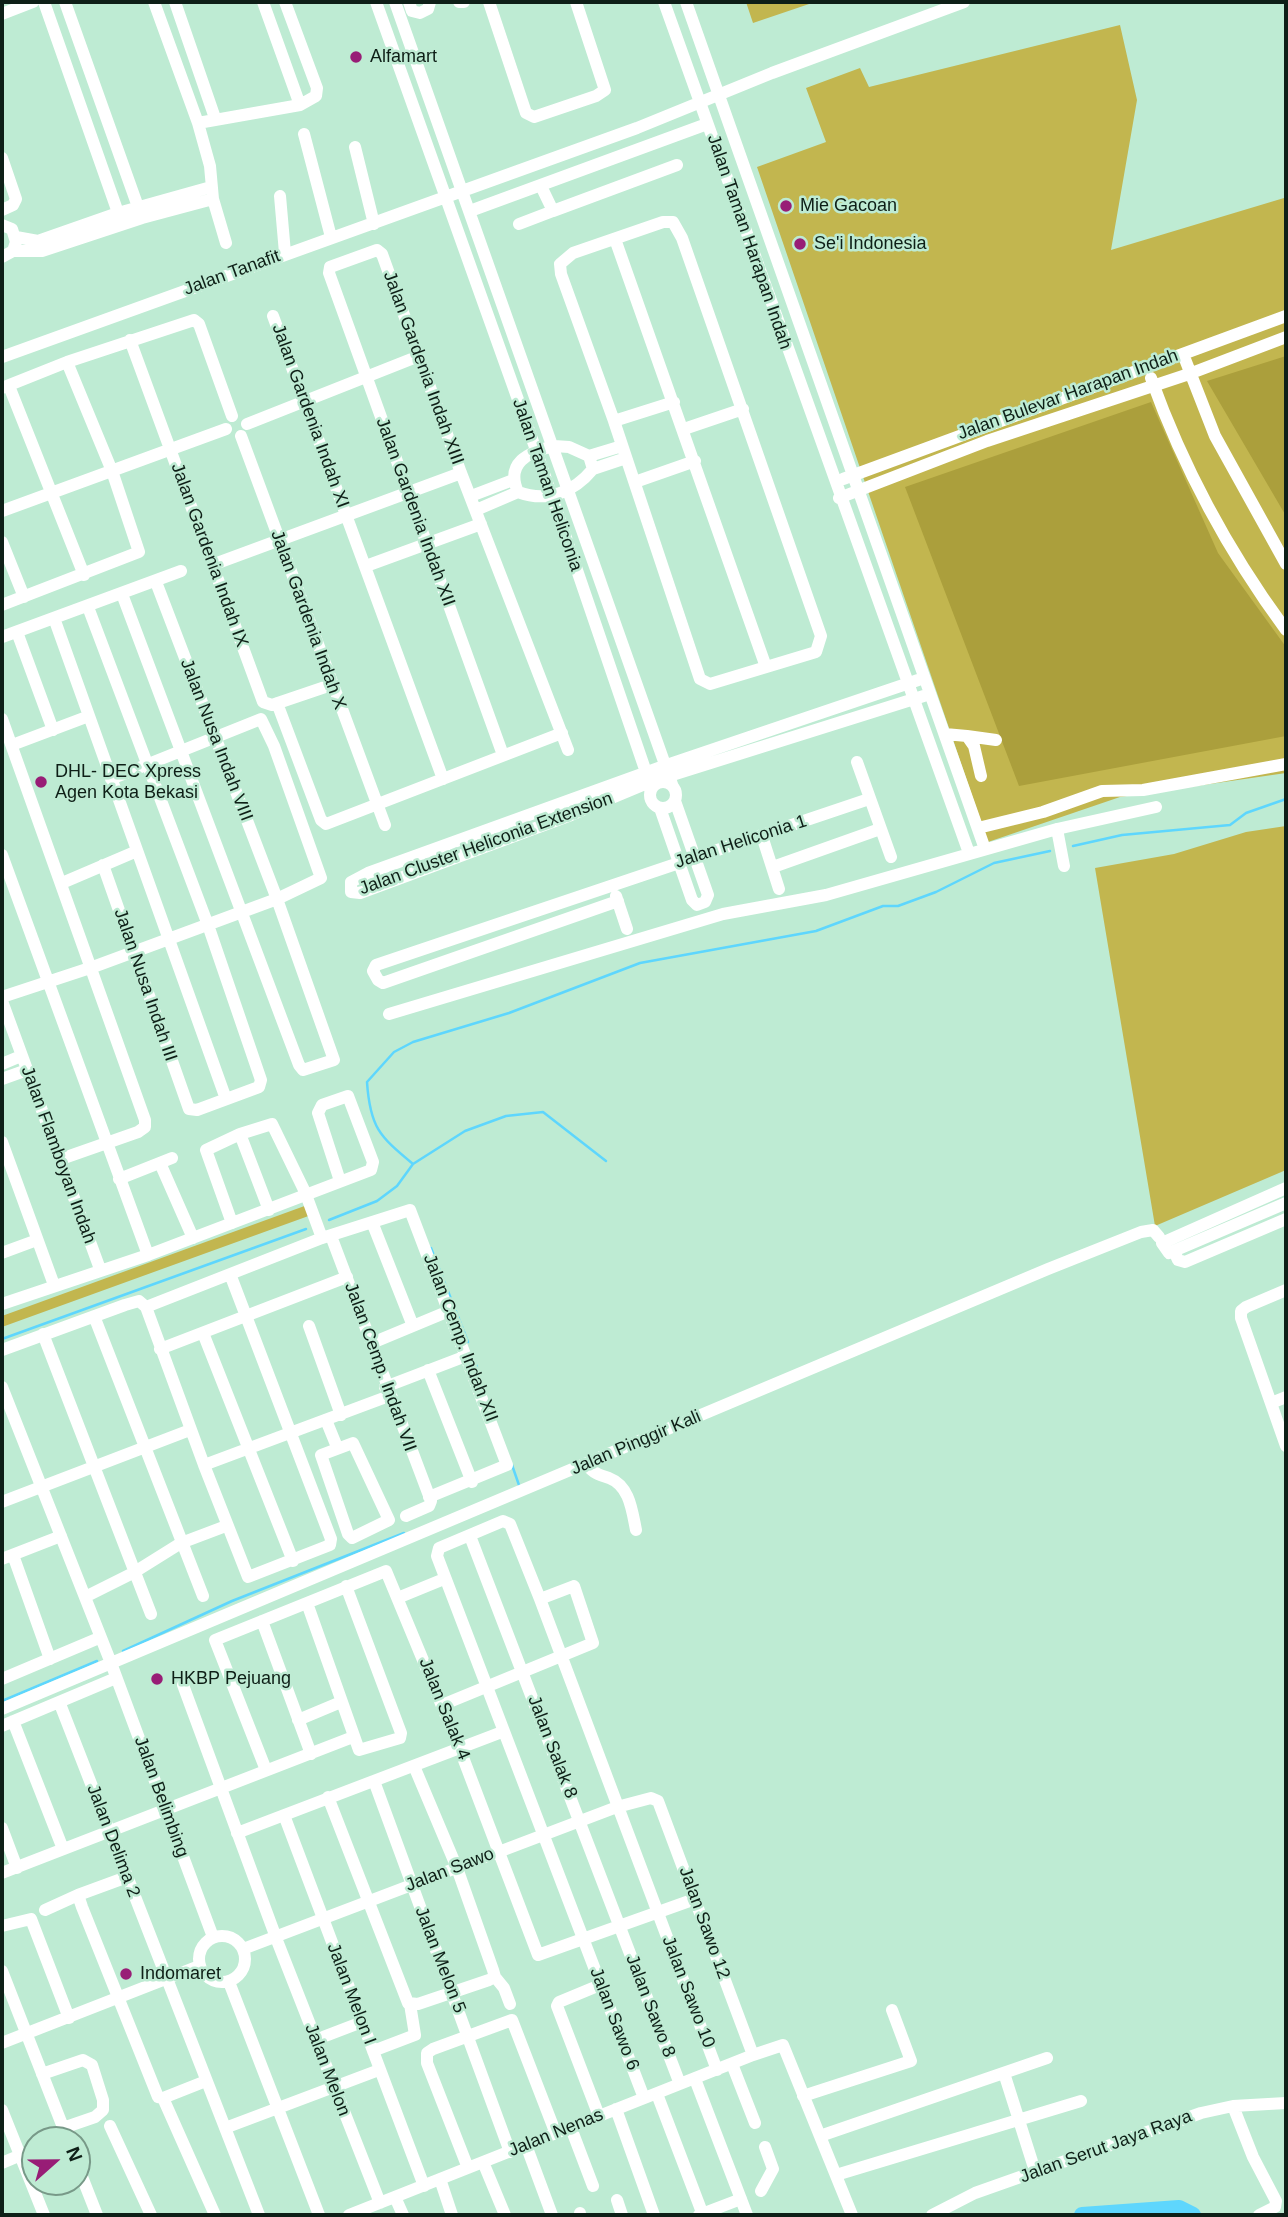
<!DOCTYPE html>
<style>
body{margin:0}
#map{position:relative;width:1288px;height:2217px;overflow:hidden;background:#beebd3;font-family:Helvetica,sans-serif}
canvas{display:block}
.frame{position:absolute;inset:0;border:4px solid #0e1f17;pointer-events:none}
.north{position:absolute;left:21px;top:2126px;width:70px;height:70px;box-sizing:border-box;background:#beebd3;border:2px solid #789988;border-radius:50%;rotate:69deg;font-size:19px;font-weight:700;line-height:28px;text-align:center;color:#0e1f17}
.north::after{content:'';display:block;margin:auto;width:24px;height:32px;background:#981d76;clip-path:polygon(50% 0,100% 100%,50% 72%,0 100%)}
</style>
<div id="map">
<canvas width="1288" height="2217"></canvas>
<div class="frame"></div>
<div class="north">N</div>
</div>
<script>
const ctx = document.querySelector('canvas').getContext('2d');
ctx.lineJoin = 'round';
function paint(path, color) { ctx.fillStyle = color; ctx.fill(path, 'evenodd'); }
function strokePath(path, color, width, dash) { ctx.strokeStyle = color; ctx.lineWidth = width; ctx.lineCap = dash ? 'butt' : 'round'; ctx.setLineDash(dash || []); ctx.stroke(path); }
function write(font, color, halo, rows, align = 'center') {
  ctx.font = font + ' Helvetica,sans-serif'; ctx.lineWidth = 5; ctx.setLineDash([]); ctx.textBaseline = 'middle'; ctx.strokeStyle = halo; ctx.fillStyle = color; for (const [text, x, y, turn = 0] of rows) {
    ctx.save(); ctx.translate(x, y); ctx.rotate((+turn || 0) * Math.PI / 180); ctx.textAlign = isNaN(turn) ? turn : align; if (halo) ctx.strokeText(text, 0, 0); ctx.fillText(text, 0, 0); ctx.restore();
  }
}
paint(new Path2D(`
 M746,2H815L753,23Z
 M1120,25L1137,100L1111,250L1284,198L1286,202V773L1120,797L988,842L757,167L826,142L806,88L860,68L869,87Z
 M1286,826V1170L1155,1226L1095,868L1174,854L1246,832Z
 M310,1204L314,1214L2,1327V1316Z`), '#c2b64f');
paint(new Path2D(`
 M1286,356V516L1207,381Z
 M1151,402L1218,553L1286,647V736L1019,786L905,487Z`), '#ab9f3c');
strokePath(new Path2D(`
 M1073,846L1122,835L1230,825L1246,813L1286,799
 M413,1164C379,1136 370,1127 367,1082L394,1052L413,1042L509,1013L640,963L816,931L883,906H898L936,892L994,863L1050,851
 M329,1220L377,1201L397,1186L413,1164L465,1131L506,1116L543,1112L606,1161
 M431,1248L468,1342
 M2,1339L306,1229
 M475,1362L483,1386
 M512,1465L520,1488
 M123,1651L232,1601L404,1533
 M2,1701L97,1661`), '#5ed6fd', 2.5);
strokePath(new Path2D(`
 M1082,2215L1179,2208L1193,2215`), '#5ed6fd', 16);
strokePath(new Path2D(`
 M44,2L122,224
 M65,2L142,218
 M154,2L198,123L210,166L213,199L226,243
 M175,2L215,118
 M263,2L300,105
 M376,2L536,450L648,778
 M395,2L673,787
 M409,2L412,11L420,13L428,9L430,2
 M459,2H464
 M489,2L526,113L534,117L596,96L605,90L576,2
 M664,2L969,853
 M686,2L985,849
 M2,14L33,2
 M198,123L300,105L316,96L317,88L285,2
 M304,134L331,237
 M355,147L374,224
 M2,158L16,199L13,205L2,210
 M541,186L553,211L677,165
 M280,196L285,253
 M470,211L707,124
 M663,222H673L682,238L821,636L816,652L710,684L700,679L614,421L561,274L560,264L573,253Z
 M519,224L553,211
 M2,225L12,229L16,242L13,251L2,257
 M16,237L38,241L118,213L211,187
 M615,239L766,667
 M13,251H42L142,218L213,199
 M273,316L443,779
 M130,340L263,702L272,705L331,685
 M1183,354L1215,436L1286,564
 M2,357L637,128L772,73L964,2
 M1151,378C1183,467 1230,554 1286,630
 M9,386L84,575
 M2,388L67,362L194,320L199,324L232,416
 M614,421L674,402
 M247,424L419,356
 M684,429L743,409
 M241,436L385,825
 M554,446L569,447L589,456L593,469C574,492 548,503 518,492C505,463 528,452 554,446Z
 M589,456L622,446
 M593,469L626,458
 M843,479L1286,316
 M635,482L695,461
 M471,496L513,480
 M839,498L987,441L1189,374L1286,337
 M476,510L518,492
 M2,511L226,429
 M2,542L24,597
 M212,565L461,473
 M366,566L481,524
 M122,594L299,1065L303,1070L334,1060L277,899L156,582
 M2,605L139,552L112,471L67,362
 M88,607L208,925L261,1080L259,1087L197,1110L189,1109L103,865
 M54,618L226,1099
 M17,632L53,730
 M2,637L181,571
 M924,678L664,766L368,873L351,882V892L360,893L571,815L650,782L930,694
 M277,703L321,820L326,824L562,733
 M2,719L145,1120V1127L138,1132L61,1159
 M945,734L967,736L974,746L981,776
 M967,736L996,740
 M12,745L89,716
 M503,755L329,273L330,267L377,250L382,254L461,473L568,750
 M857,762L891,857
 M650 795a13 13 0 1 1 26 0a13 13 0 1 1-26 0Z
 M660,808L692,900L697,905L705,902L708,895L675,801
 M978,828L1043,812L1102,791L1143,790L1286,764
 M1057,829L1064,866
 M762,836L779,889
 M2,855L148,1255
 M773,867L880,829
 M62,883L137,851
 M616,896L627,929
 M618,901L383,983L378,980L373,971L376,965L869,799
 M2,997L93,967L277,899L321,878L274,746L261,719L111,779
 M2,1001L100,1269
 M389,1014L723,914L826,895L1057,829L1156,807
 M2,1064L21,1056
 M2,1079L27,1070
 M240,1134L269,1210
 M2,1142L54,1285
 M160,1163L193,1238
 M119,1179L172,1158
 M1286,1188L1162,1243L1169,1253L1286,1203
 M372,1222L413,1326
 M232,1223L206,1150L240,1134L272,1124L305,1192L322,1238
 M331,1236L431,1501L429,1506L406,1516
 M1174,1251L1178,1260L1185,1262L1286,1219
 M2,1253L37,1240
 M1286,1290L1246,1307L1241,1311V1318L1286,1446
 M2,1304L148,1255L371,1170L373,1162L348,1096L322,1105L318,1113L340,1181
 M146,1307L204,1465L389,1396
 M94,1316L203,1596
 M309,1326L341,1415
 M203,1333L293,1561
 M43,1334L151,1614
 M372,1343L449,1311
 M160,1349L347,1277
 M2,1350L125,1305L139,1301L146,1307L322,1238L410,1210L507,1465L429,1497
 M428,1370L472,1482
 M2,1387L111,1663L213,1937
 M385,1387L466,1356
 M1271,1403L1286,1397
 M326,1420L337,1447
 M353,1443L389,1520L352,1538L348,1534L321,1455Z
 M586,1464C593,1473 599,1475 609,1478C630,1486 632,1511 636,1530
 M204,1465L248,1577L330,1545L331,1539L230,1274
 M2,1502L190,1430
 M470,1536L680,2084
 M13,1555L50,1659
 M2,1559L61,1536
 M85,1597L133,1573L181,1543L226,1526
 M400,1597L444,1579
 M307,1603L359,1750L400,1738L401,1733L346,1586
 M262,1621L311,1754
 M2,1679L99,1638
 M183,1685L278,1943L380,2203
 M60,1704L259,2215
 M442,1705L593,1643L574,1586L540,1599
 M2,1709L1048,1269L1141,1232L1153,1230L1159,1237
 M298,1720L341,1702
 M13,1721L63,1849
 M2,1726L116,1678
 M266,1770L215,1640L386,1571L459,1747L538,1955L695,1899
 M374,1781L510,2152
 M328,1797L408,2003L418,2004L489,1980L495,1977L493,1970L457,1868L414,1766
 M284,1815L424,2186
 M2,1828L17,1868
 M237,1833L502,1732
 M2,1873L353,1737
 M127,1877L78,1895L82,1907L158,2097L163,2098L206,2081
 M45,1910L78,1895
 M2,1926L31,1919L69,2018
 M199 1959a23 23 0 1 1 46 0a23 23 0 1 1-46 0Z
 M243,1949L617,1807L651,1798L658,1801L753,2055L349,2215
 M2,1971L68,2140
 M495,1977L504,1988L510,2004
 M229,1982L319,2215
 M315,2040L362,2022
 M2,2043L199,1966
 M373,2051L415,2035L410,2004
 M753,2055L783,2045L852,2215
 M732,2064L755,2123
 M1004,2073L1036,2174
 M42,2074L83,2060L92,2065L103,2100V2110L95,2117L63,2128
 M695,2079L747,2215
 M657,2094L703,2215
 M803,2096L911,2061L892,2010
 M163,2098L215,2215
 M644,2098L437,1556L439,1548L503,1521L510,1524L540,1599L717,2070
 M1233,2106L1253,2157L1276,2201L1275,2207L1259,2215
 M616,2109L654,2215
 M2,2110L44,2215
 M599,2116L557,2006L559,2002L600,1985
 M110,2126L151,2215
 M225,2128L379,2070
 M571,2128L593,2186
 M820,2136L1047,2058
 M526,2145L552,2215
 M483,2162L505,2215
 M2,2163L35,2149
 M77,2164L97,2215
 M468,2168L427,2063V2053L433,2049L512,2020L556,2134
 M836,2175L1081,2101
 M440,2179L452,2215
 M761,2191L773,2169L765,2147
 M395,2197L403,2215
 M617,2200L622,2215
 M580,2213V2215
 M699,2215L741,2199
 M932,2215L975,2193L1201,2113L1233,2106L1286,2103`), '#fff', 12);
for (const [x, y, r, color] of [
 [356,57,7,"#981d76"],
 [786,206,7,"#981d76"],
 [800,244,7,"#981d76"],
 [41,782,7,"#981d76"],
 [157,1679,7,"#981d76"],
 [126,1974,7,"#981d76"]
]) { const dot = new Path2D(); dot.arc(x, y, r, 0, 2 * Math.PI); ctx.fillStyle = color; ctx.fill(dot); strokePath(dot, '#beebd3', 2.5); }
write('18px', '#0e1f17', '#beebd3', [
 ["Alfamart",370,57],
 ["Mie Gacoan",800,206],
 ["Se'i Indonesia",814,244],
 ["DHL- DEC Xpress",55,772],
 ["Agen Kota Bekasi",55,793],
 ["HKBP Pejuang",171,1679],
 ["Indomaret",140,1974]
], 'left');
write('18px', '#0e1f17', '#beebd3', [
 ["Jalan Taman Harapan Indah",749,242,71],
 ["Jalan Tanafit",232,273,-20],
 ["Jalan Gardenia Indah XIII",423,368,70],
 ["Jalan Bulevar Harapan Indah",1068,395,-20],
 ["Jalan Gardenia Indah XI",310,416,70],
 ["Jalan Taman Heliconia",547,485,71],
 ["Jalan Gardenia Indah XII",415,512,70],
 ["Jalan Gardenia Indah IX",209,555,70],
 ["Jalan Gardenia Indah X",308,620,70],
 ["Jalan Nusa Indah VIII",216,740,69],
 ["Jalan Heliconia 1",741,842,-18],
 ["Jalan Cluster Heliconia Extension",486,844,-20],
 ["Jalan Nusa Indah III",145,985,71],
 ["Jalan Flamboyan Indah",58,1155,70],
 ["Jalan Cemp. Indah XII",460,1338,69],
 ["Jalan Cemp. Indah VII",380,1367,70],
 ["Jalan Pinggir Kali",636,1443,-23],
 ["Jalan Salak 4",444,1709,68],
 ["Jalan Salak 8",552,1747,69],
 ["Jalan Belimbing",161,1797,70],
 ["Jalan Delima 2",113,1841,69],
 ["Jalan Sawo",450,1870,-21],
 ["Jalan Sawo 12",704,1923,70],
 ["Jalan Melon 5",440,1960,69],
 ["Jalan Sawo 10",688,1992,69],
 ["Jalan Melon I",351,1994,69],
 ["Jalan Sawo 8",650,2006,69],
 ["Jalan Sawo 6",614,2019,69],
 ["Jalan Melon",327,2070,69],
 ["Jalan Nenas",556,2133,-22],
 ["Jalan Serut Jaya Raya",1106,2147,-20]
]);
</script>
